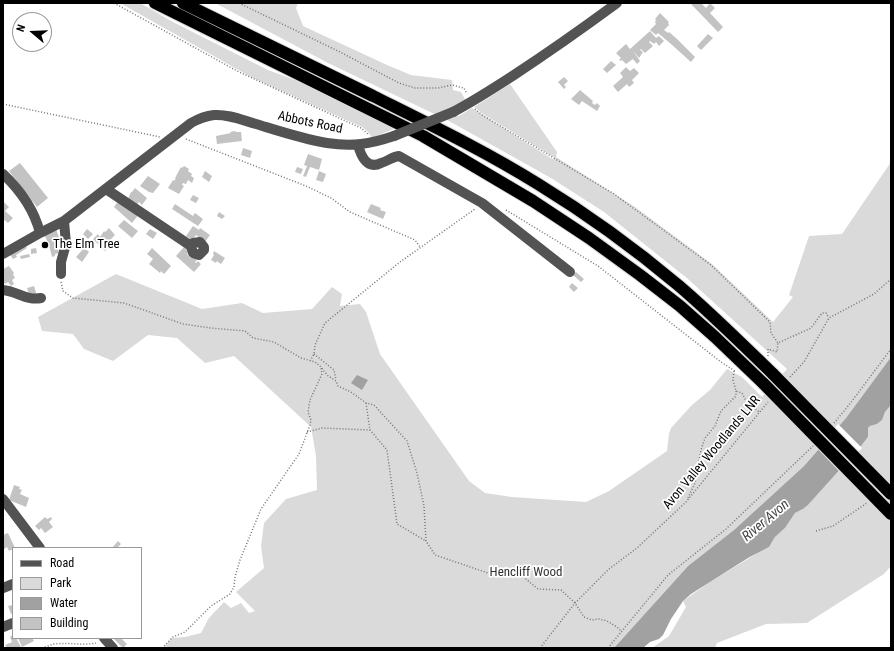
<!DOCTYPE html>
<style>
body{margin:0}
#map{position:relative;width:894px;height:651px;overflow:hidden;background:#fff;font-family:"Roboto Condensed",sans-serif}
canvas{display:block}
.frame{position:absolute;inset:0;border:4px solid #000;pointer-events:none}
.legend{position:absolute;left:12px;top:547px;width:130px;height:92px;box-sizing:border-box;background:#fff;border:1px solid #999;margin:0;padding:5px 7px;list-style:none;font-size:12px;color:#000}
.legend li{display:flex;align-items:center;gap:8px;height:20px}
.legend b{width:20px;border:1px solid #999}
.north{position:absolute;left:12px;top:12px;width:40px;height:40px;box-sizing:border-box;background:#fff;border:1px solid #999;border-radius:50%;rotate:289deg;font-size:11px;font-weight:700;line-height:16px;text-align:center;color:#000}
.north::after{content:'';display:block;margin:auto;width:14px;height:18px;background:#000;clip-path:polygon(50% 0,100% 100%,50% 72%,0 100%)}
</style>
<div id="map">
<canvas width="894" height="651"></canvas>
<div class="frame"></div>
<ul class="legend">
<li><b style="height:5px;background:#535353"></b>Road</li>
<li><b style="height:11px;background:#dadada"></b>Park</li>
<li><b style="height:11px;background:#a1a1a1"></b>Water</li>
<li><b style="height:11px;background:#c3c3c3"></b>Building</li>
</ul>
<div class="north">N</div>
</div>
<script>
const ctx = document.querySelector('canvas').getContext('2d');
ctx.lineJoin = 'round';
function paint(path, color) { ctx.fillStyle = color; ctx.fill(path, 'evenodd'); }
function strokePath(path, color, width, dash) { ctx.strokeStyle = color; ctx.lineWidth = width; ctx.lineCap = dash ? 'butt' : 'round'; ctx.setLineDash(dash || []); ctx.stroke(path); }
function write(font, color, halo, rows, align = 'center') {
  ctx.font = font + ' "Roboto Condensed",sans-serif'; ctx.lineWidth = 3.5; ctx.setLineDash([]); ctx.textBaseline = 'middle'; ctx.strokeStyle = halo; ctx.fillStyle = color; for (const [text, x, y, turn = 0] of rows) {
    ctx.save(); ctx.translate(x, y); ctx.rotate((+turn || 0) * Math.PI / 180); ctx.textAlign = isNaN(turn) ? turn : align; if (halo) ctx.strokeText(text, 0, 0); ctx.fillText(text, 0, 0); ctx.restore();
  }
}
paint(new Path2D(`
 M120,3H140L173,22L268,70L319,89L396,128L372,138L368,132L362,127L251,77Z
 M215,3H298L296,8L303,26L387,65L411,75L452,80L453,90L461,92L466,101L450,110L459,116L472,108L552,159L555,158L483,114L474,107L510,84L557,152L556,157L635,207L712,264L773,322L793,297L789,295L809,236L842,234L891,162V357L846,418L804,466L734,530L688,566L614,648H163L172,638L185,637L201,633L209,618L224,602L231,608L241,603L249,613L255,611L236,592L264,568L261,546L264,523L286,499L317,490L316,456L311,427L234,356L205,363L177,338L148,335L113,361L84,349L73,334L42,331L38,317L116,274L202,309L242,303L263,313L312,309L332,287L342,294L340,306L360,304L366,312L380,354L469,481L485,493L512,497L586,502L609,491L667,451L669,434L671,428L692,405L710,390L727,369L742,377L762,397L787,369L688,279L604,212L551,178L449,121L328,63Z
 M891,405V566L884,574L807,623L766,624L717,643L715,648H652L669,636L686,607L683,601L710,582L761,551L769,547L775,537L785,528L795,513L803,509L808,505L861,446L868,437V428L870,426L877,424L882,420L885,412Z`), '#dadada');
paint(new Path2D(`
 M891,357V405L885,412L882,420L877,424L870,426L868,428V437L861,446L808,505L803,509L795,513L785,528L775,537L769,547L748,558L691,594L683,601L671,619L663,635L659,639L650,642L643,648H614L688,566L734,530L804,466L846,418Z
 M357,375L368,380L362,390L351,383Z`), '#a1a1a1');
paint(new Path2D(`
 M838,424L862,448L840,472L817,448Z`), '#fff');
paint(new Path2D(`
 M690,3H701L706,8L710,3L715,8L710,13L723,27L718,32Z
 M660,13L669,22L668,23L669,25L664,30L668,33L669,32L676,38L695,57L691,62L671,44L658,33L656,35L650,30L656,24L655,22L656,20L655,19Z
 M650,31L656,38L659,36L664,41L659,46L656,42L654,44L650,41L649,42L653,46L645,53L641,49L640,50L643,52L639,58L633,51L640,61L637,64L633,59L626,64L622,60L621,61L619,60L621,58L616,53L626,44L630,49Z
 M708,34L713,38L701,50L697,46Z
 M611,61L616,65L607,73L603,69Z
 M626,67L630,71L634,68L639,73L632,80L634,83L629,87L627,84L618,92L613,86L623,77L620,73Z
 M564,77L568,81L564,85L566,87L564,89L558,82Z
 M580,90L593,101L592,103L595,105L597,103L600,106L597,111L582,101L579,105L571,99Z
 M235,131L236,132H241L242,141L217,144L216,136L231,133L230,132Z
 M243,148L252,151L250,158L241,155Z
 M308,154L322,159L319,170L310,167L306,177L303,176L307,166L304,165Z
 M20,163L48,198L37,207L9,171Z
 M184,166L189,169L188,171L192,174L191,176L194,178L192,183L188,180L186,184L183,183L182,185L184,186L179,194L168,188L173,180L174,181L176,178H175L181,167L182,168Z
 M297,167L303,169L301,174L295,172Z
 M205,171L212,176L209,182L202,177Z
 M319,171L326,174L323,182L316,180Z
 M148,176L160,184L153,193L149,192L140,186Z
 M135,188L147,198L142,205L139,202L137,205L128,199L131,192H132Z
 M193,195L199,198L196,203L190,200Z
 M119,200L139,214L132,223L114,207Z
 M3,201L9,207L5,211L13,218L8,223L3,219Z
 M175,204L193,216L195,213L203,219L198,226L172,209Z
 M371,204L381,208L380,210L386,212L383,219L367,212Z
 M219,212L225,216L222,219L217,216Z
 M124,220L138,231L132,238L118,226Z
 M193,226L199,230L200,228L210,235L205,242L196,235L192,240L186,236Z
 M109,228L115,235L110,240L113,243L105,251L93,239L98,234L100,237L104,231L105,232Z
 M56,229L61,243L57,245L59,253L55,254V256L52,257L49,245L44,234Z
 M87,229L93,234L88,239L83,234Z
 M150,229L157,233L153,239L146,234Z
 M24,244L27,248L16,255L17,257L13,259L9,253Z
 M184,247L189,251L187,254L191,258L193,256L197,260L195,262L196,263L198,261L201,264L194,272L176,256Z
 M36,248L37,253L31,254V249Z
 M84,248L89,252L82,262L76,257Z
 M152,248L171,266L164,274L161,271L160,273L149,264L153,259L147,254Z
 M214,251L225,258L221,264L217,261L216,263L211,260L214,255L213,254Z
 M29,254L30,257L21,259L20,256Z
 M9,266L14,273L13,274L15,278L12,280L14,284L11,286L8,282L5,284L3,280V269Z
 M576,272L584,279L581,282L573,275Z
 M572,283L578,288L574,292L569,287Z
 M34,286L37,296L30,298L27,288Z
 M14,485L20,487L19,489L22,490L20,494L29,498L26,507L9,500Z
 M45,517L47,519L51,517L52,519L49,522L53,527L45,533L41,528L39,530L35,526Z
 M8,533L15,548L9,551L7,547L4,549L3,547V535Z
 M118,541L121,544L117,548H112Z
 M13,605V613L11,614L8,606Z
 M13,635V638H16L21,647L7,648L5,645L12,642L10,637Z
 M18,638H32L34,641L22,647Z
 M113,638H121L127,644L123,648Z`), '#c3c3c3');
const highway = new Path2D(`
 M155,3L423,136L533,201L589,238L640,275L680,306L715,337L764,384
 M183,3C247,34 310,65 373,96C429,124 485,151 538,184C587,214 634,248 678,285C711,313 742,344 773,374`);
strokePath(highway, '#dbdbdb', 14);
strokePath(new Path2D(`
 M114,3L239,72L361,128L368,134
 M239,3L340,52L399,83L415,88H438L452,85L464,88L467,94
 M3,104L160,137
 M475,109L482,115L614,194L711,265L770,322L771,333L778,343L811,328L822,313H826L829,318
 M186,139L306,186L331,198L350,212L415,240L420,247
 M506,210L598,266L721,362L735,371
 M61,282L63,291L73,298L124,303L183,324L211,328L245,331L253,338L274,342L301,358L315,362L321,367L327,375L336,381L338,386L351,392L366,403L374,405L407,441L417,473L424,506L426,541L435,555L488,573L516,571L538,589L561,590L575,603L584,617L592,620L599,619L607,621L617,627L622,632
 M314,354L334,370L336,380
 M768,356V349L777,352L778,343
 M310,361L314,354L315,345L325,323L400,262L475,209
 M734,371L733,380L736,391L742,393L745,399L759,412
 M790,377L804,362L829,318L874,294L891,279
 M366,403L370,430L387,450L397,524L426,541
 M834,423L849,405L891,349
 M307,432L322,428L370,430
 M688,498L695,483L701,450L705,438L715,426L721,411L736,396V391
 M816,531L833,526L867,503
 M42,648C46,647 50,645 54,644C69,642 82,646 96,643
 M162,648L173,637L185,632L211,606L230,594L234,587L235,577L240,560L261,509L299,454L310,425L311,420L308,412L310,400L322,374L321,367
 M540,648L575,603L609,569L637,548L686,502L768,402
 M608,648L668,575L726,529L813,446`), '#757575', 1.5, [1, 2]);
strokePath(new Path2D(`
 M453,112C474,101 494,88 514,75C549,52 583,28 617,3
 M358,145C361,156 367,170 381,163C388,161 392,157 399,156L482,203L570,272
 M3,174C20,190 34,209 40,233
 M106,189L191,246L193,253L199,255L204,250V247L200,242L193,243L191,246
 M3,254L40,233L64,221L191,123C198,119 205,116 214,115C228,114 242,120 256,124C279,131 303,139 327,143C353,147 370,144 394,136
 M61,274V262L66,244L64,221
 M3,290C16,291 27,301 41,298
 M3,499L40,548
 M3,588L13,584
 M3,627L13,623
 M104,638L113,648`), '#535353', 10);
strokePath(highway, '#000', 12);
const highwayBridge = new Path2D(`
 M773,374L891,494
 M764,384L891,514`);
strokePath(highwayBridge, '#dbdbdb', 14, []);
strokePath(new Path2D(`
 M394,136L453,112`), '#535353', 10);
strokePath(highwayBridge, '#000', 12);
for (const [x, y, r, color] of [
 [45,245,4,"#000"]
]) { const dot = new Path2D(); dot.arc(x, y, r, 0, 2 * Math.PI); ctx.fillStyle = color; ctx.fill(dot); strokePath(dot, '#fff', 1.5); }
write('13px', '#000', '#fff', [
 ["Abbots Road",310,123,12],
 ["Avon Valley Woodlands LNR",712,453,-50]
]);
write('13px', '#000', '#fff', [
 ["The Elm Tree",53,245]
], 'left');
write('13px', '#313131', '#fff', [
 ["Hencliff Wood",526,573]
]);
write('italic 14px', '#424242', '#fff', [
 ["River Avon",766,521,-40]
]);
</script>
